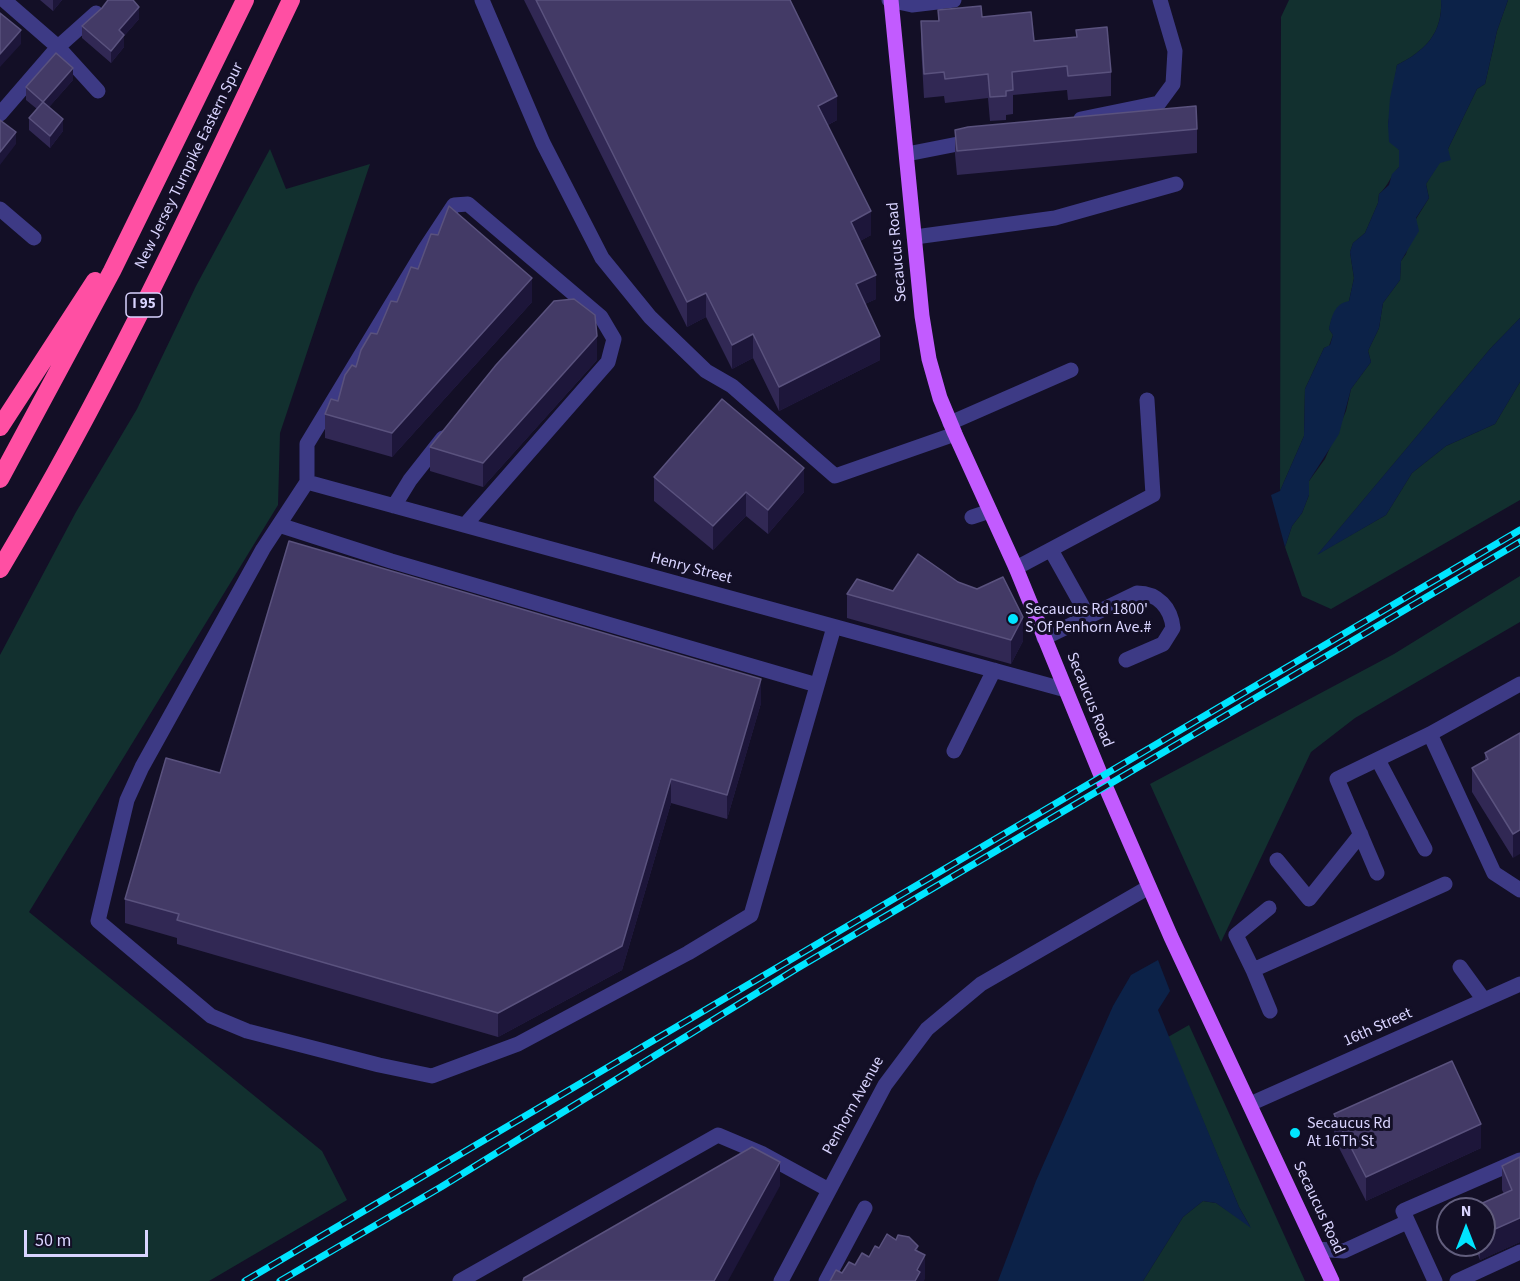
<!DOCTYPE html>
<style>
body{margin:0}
#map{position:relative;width:1520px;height:1281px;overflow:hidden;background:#130f26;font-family:"Source Sans 3",sans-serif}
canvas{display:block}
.north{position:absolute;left:1436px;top:1197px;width:60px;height:60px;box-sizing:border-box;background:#130f26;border:2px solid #625e7d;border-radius:50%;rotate:0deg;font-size:16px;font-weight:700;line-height:24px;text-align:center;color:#d9d4ff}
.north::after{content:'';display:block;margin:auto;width:21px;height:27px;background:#00e5ff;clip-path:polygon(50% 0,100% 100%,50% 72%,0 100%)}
.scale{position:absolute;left:24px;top:1230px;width:124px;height:27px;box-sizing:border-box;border:3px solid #d9d4ff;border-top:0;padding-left:8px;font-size:18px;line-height:21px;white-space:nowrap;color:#d9d4ff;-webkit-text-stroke:4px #130f26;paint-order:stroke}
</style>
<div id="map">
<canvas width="1520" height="1281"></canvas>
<div class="north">N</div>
<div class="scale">50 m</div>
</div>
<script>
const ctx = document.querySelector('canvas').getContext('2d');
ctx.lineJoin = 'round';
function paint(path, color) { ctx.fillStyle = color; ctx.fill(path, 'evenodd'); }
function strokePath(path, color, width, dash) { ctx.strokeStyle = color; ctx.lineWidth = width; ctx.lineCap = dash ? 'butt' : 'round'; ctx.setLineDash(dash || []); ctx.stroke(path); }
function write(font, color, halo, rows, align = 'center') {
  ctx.font = font + ' "Source Sans 3",sans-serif'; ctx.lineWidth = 6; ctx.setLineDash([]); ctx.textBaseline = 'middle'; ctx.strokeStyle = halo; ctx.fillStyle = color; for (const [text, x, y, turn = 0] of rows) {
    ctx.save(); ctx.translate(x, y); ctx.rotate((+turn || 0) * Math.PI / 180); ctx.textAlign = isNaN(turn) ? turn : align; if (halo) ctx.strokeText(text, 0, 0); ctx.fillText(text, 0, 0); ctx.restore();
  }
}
paint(new Path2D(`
 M1289,0H1441C1443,33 1425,51 1397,65L1388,125L1399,150V167C1390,176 1389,185 1379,194L1378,203L1365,233L1353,243L1350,252L1354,278L1349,301L1332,318L1329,329L1333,335L1329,346L1324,348L1305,389L1304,436L1280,491L1281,17Z
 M1508,0H1520V318L1490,349L1318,554L1386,515L1412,473L1446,446L1495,424L1520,382V500L1331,609L1302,596L1285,547L1292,526L1302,513L1309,495V481L1325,459L1346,411L1351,389L1371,362L1368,351L1379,328L1383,303L1400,280L1401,261L1406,254L1416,219L1429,198L1426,184L1448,149L1477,89L1485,84L1497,31Z
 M270,149L286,189L370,164L280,433L278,505L29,912L322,1151L347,1200L209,1281H0V655L76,512L137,409L196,286Z
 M1520,576V622L1355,718L1311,752L1221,942L1150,784L1394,654Z
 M1189,1025L1305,1281H1143L1183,1217L1203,1201L1216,1203L1250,1226L1239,1207L1168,1037Z`), '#12302f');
paint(new Path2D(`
 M1441,0H1508L1497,31L1485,84L1477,89L1448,149L1451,160L1440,163L1426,184L1429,198L1416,218L1419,231L1401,261L1400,280L1383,303L1379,328L1368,351L1371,362L1351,389L1339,434L1309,481V495L1302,513L1292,526L1285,547L1271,495L1280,491L1304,436L1305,389L1324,348L1330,345L1333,335L1329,329C1332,316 1334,304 1349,301L1354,278L1350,252L1353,243L1365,233L1378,203L1379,194L1389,185L1392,174L1399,167V150L1389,142L1388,125L1390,98L1397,65C1425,51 1443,33 1441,0Z
 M1520,318V382L1495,424L1446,446L1412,473L1386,515L1317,555L1490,349Z
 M1158,960L1170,991L1158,1010L1239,1207L1251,1228L1216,1203L1203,1201L1183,1217L1143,1281H998L1036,1181L1113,1006L1131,975Z`), '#0c2248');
strokePath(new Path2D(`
 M4,0L58,47L98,91
 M482,0L543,143L602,258L650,317L706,371L732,386L835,476L955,434
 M889,0L912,5L954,0
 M0,114L58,47L96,13
 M1081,119L1159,103L1173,84L1175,51L1160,0
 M907,154L973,141
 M0,209L34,238
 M915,237L1055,218L1176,184
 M950,423L1071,370
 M307,482L1066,690
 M394,506L410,480L443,438
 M972,517L990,511
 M279,525L391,561L817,685
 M465,525L608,362L614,339L601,317L468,204L454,205L425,249L307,444V482L263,549L142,767L127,800L98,921L211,1016L247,1031L379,1065L432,1076L518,1044L688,953L751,915L834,627
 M1051,550L1089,618
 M1016,568L1153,495L1147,400
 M1044,638L1137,593C1158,593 1171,608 1173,628L1163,644L1126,660
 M1430,734L1494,873L1520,890
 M954,751L994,670
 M1378,760L1425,849
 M1277,860L1309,899L1361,834
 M1377,873L1337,779L1430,734L1520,684
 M1460,967L1484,1000
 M1253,970L1236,935L1269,908
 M1270,1011L1253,970L1445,884
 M1250,1104L1520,984
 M1317,1249L1344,1251L1407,1222
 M460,1281L718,1135L763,1154L829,1190
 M781,1281L885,1085L927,1029L981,984L1149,887
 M826,1281L865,1208
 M1435,1281L1403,1211L1520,1160
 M1457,1281L1520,1252`), '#3d3a85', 15);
strokePath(new Path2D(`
 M891,0L922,316L929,359L940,398L955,434L1016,568L1104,783L1171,937L1332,1281`), '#c25bff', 15);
strokePath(new Path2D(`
 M0,427L95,281
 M0,479L112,271L245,0
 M0,569C110,386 199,193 291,0`), '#ff4fa3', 18);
const rail = new Path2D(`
 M245,1281L1520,530
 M280,1281L441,1187L796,969L1520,542`);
strokePath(rail, '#00e5ff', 7);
strokePath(rail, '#130f26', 4.5, [14]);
paint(new Path2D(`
 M40,0H62L53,11Z
 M524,0H790L837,120L828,125L871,235L860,241L876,299L865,304L880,360L779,411L753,358L732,369L706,317L687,327Z
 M938,10L982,17L1034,41L1076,37V30L1111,72V96L1068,100L1067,90L1013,95V114L1006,115V120L990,121L988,98L945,103L944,96L924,98L921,45V21H938Z
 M139,19L124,36V47L111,63L82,38V26Z
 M73,80L49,107L63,131L50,148L29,130V118L37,109L26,100V87Z
 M1197,129V153L957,175L955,154V130Z
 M397,302H532L392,457L325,438V414L338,401L356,367Z
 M597,360L483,487L430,471V447Z
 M654,477L804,492L768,534L746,516L713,550L654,501Z
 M847,594L1023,641L1011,664L847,618Z
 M761,703L727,819L671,803L622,970L498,1037L177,944V938L125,923V899L220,773Z
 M1520,733L1513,858L1472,792V768L1485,761V753Z
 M1334,1114L1481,1148L1366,1201L1334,1138Z
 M1520,1157V1242L1480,1260L1474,1245H1484L1504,1194L1502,1190V1166Z`), '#312854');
paint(new Path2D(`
 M53,0H62L53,11Z
 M139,7V19L124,36V47L111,63V51L119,30Z
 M21,30V44L0,67V54Z
 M73,68V80L43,114V102Z
 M837,96V120L818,130V106Z
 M63,119V131L50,148V136Z
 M16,132V144L0,165V152Z
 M871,211V235L851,246V222Z
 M876,275V299L856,308V284Z
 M532,278V302L392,457V433Z
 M706,293V317L687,327V302Z
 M753,334V358L732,369V345Z
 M597,336V360L483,487V463Z
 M880,336V360L779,411V387Z
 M804,468V492L768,534V510Z
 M746,492V516L713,550V526Z
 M1023,617V641L1011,664V640Z
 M761,679V703L727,819V795Z
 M671,779V803L622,970L498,1037V1013Z
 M1520,830V854L1513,858V834Z
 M1481,1124V1148L1366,1201V1177Z
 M780,1162V1186L728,1281H714Z
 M1520,1218V1242L1480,1260V1245H1484V1234Z
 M918,1246V1269L925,1255V1279L924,1281H915V1250Z`), '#1d163a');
const building = new Path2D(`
 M108,0H133L139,7L119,30L124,35L111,51L82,26L102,8Z
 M536,0H790L837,96L818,106L871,211L851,222L876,275L856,284L880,336L779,387L753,334L732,345L706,293L687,302Z
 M981,6L982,17L1031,12L1034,41L1077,37L1076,30L1107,27L1111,72L1068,76L1067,66L1012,72L1013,90L1006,91V96L990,97L988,74L945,79L944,72L924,74L921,21H939L938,10Z
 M0,13L21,30L0,54Z
 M56,53L73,68L43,102L26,87Z
 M43,102L63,119L50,136L29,118Z
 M1196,106L1197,129L957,151L955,130L968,127Z
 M0,120L16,132L0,152Z
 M449,206L532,278L392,433L325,414L331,399L338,401L345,375L352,365L356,367L361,350L371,333L377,334L391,301L397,302L411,267L418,269L431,234L438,235Z
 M574,299L595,315L597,336L483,463L430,447L496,365L554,301Z
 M722,399L804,468L768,510L746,492L713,526L654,477Z
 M289,541L761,679L727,795L671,779L622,946L498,1013L177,920L179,914L125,899L166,758L220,773Z
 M918,554L958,582L977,589L1003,577L1023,617L1011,640L847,594L857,579L893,591Z
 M1520,733V830L1513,834L1472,768L1488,759L1485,753Z
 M1452,1061L1481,1124L1366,1177L1334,1114Z
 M752,1147L780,1162L714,1281H523L524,1278Z
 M1520,1157V1218L1484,1234V1209H1469L1512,1190L1502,1166Z
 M887,1234L896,1240L898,1235L909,1237L918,1246L915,1250L925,1255L917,1270L920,1272L915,1281H830L836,1270L842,1273L849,1262L855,1265L862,1253L869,1257L875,1246L879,1248Z`);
paint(building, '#433a66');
strokePath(building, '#5a527e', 1.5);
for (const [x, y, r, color] of [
 [1013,619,6,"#00e5ff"],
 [1295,1133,6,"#00e5ff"]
]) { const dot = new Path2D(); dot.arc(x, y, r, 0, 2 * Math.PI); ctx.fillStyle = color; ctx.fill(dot); strokePath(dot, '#130f26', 2); }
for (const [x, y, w] of [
 [144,305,36]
]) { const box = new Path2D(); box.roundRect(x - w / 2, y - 12, w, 24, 4.5); ctx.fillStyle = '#130f26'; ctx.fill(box); strokePath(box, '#d9d4ff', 1.5); }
write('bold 15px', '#d9d4ff', null, [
 ["I 95",144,305]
]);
write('16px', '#d9d4ff', '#130f26', [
 ["New Jersey Turnpike Eastern Spur",190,166,-64],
 ["Secaucus Road",898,252,-95],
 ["Henry Street",691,569,15],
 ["Secaucus Road",1089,700,68],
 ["16th Street",1378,1028,-24],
 ["Penhorn Avenue",854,1106,-61],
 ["Secaucus Road",1318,1208,65]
]);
write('16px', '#d9d4ff', '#130f26', [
 ["Secaucus Rd 1800'",1025,610],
 ["S Of Penhorn Ave.#",1025,628],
 ["Secaucus Rd",1307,1124],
 ["At 16Th St",1307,1142]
], 'left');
</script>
